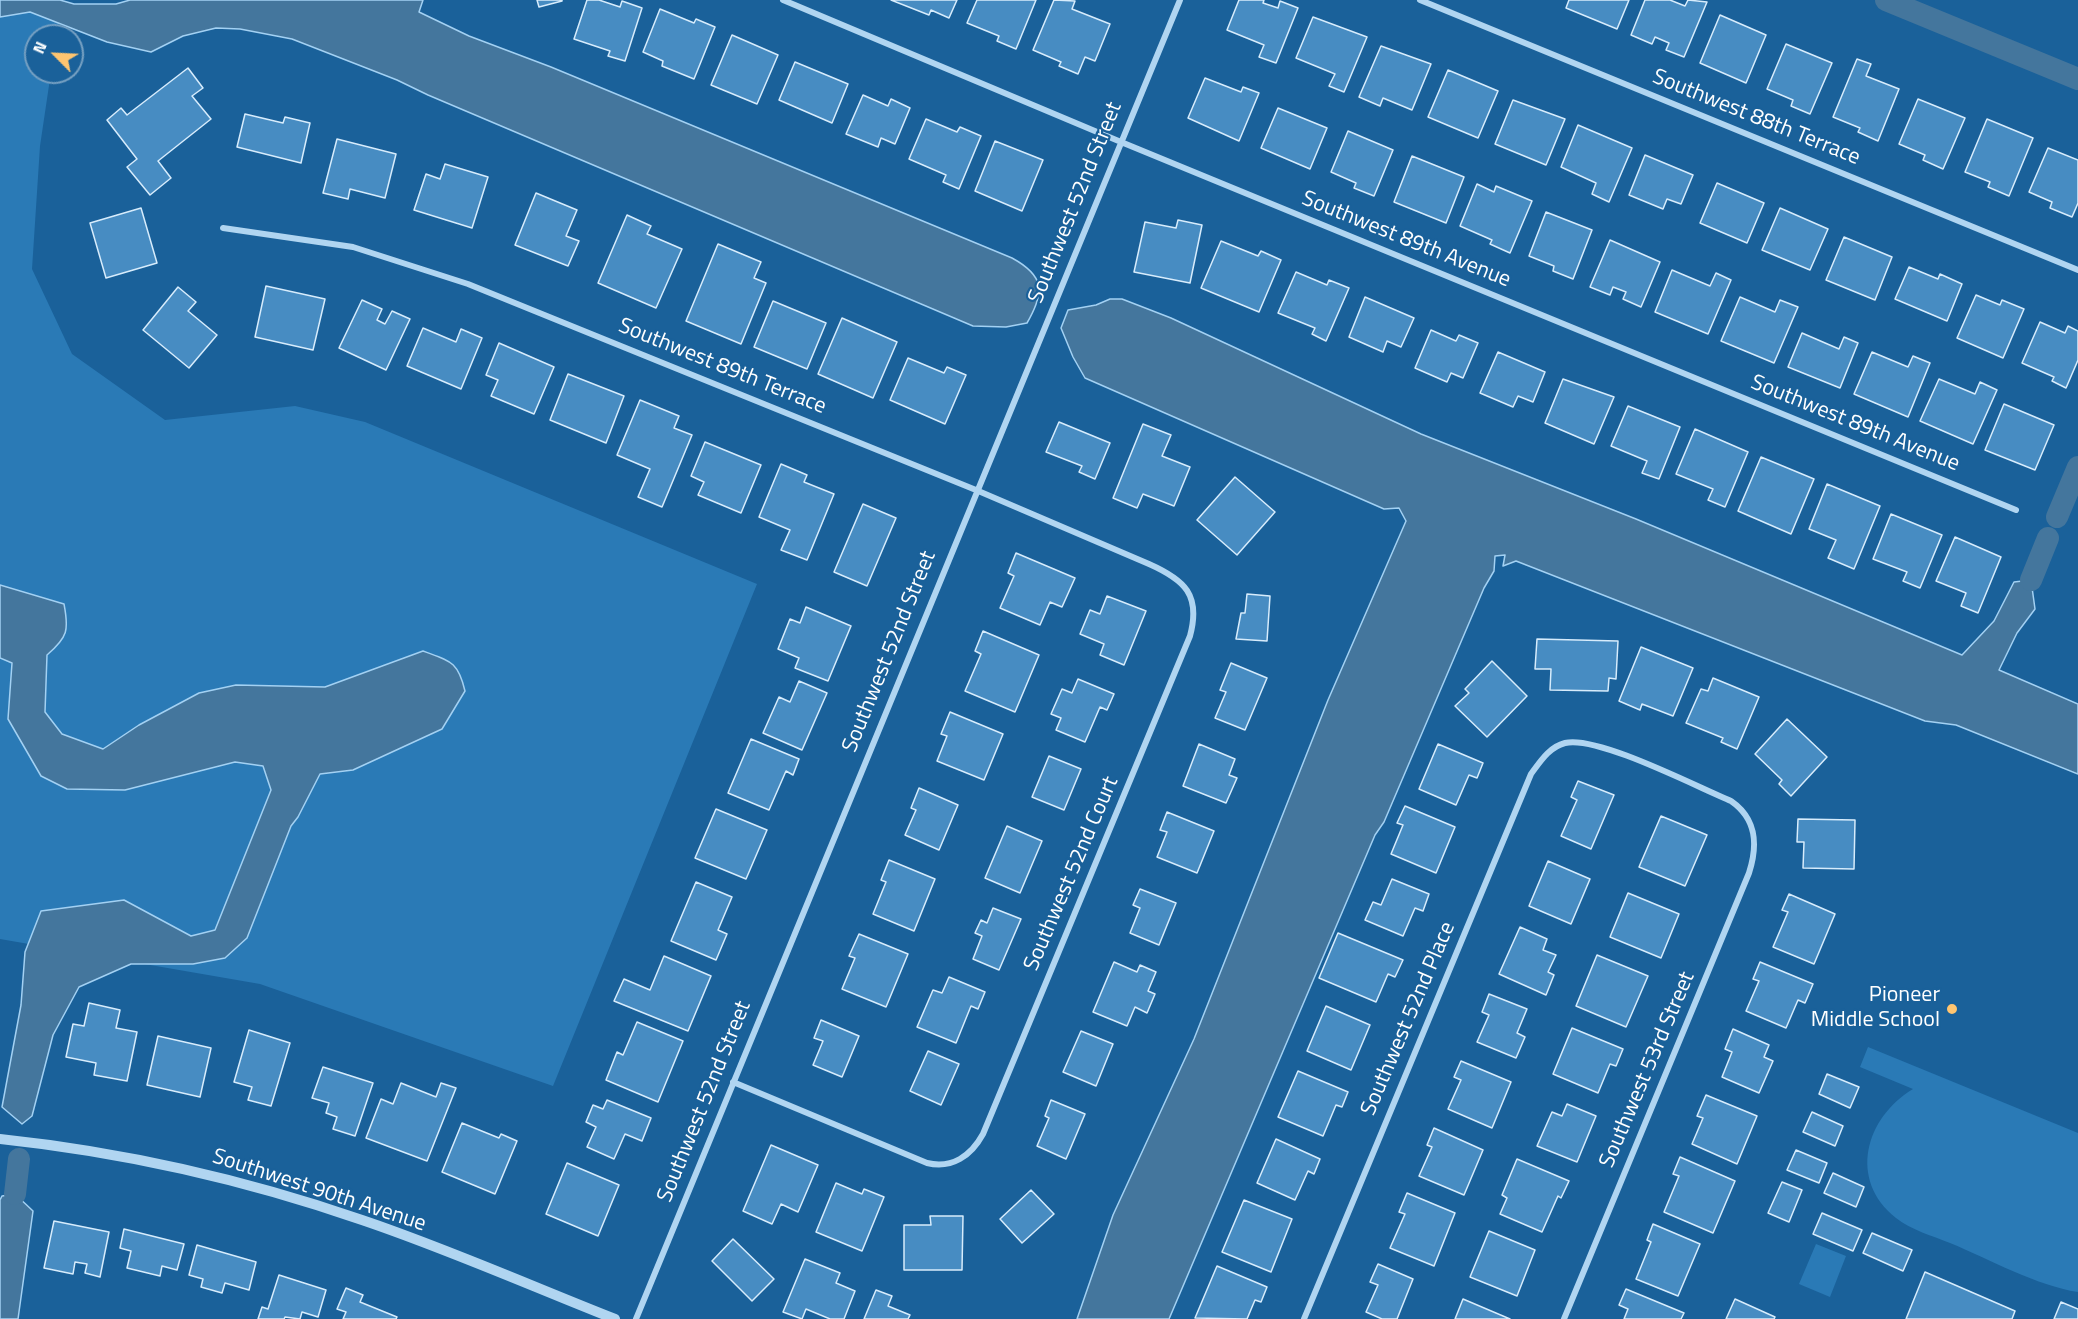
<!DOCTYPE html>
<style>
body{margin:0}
#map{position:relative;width:2078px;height:1319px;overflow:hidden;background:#1a619a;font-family:"Titillium Web",sans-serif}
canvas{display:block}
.north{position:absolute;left:24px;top:24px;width:60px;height:60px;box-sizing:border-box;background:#1a619a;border:2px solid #76a0c2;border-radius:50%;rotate:294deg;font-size:16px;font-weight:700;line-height:24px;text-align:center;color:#fff}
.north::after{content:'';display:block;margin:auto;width:21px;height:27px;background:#ffc570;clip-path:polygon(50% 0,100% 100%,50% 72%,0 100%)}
</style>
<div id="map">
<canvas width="2078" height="1319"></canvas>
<div class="north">N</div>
</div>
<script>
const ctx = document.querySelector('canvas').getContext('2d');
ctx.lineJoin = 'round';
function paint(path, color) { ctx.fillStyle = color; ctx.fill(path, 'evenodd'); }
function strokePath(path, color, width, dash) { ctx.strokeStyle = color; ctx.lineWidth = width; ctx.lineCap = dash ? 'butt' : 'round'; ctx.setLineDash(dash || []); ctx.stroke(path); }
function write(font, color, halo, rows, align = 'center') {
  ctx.font = font + ' "Titillium Web",sans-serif'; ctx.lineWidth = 4.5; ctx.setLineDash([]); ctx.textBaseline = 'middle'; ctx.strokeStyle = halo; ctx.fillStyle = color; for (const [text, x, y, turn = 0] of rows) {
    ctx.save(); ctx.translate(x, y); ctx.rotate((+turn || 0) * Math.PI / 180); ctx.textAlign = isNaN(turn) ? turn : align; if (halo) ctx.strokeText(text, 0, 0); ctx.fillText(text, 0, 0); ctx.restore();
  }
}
paint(new Path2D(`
 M0,0H62L56,36H36V72H51L40,146L32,269L72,354L165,420L295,406L365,422L757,584L553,1086L260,984L0,939Z
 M1868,1047L2078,1133V1292C2037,1286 1989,1259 1950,1243C1933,1236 1911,1230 1896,1218C1848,1180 1865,1118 1913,1089L1860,1067Z
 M1816,1244L1846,1256L1830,1297L1799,1284Z`), '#2a7ab6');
const water = new Path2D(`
 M0,0H60L74,4H116L130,0H423L419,12L469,36L551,67L1012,258C1045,276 1045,292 1027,323L1006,327L973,326L428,95L397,80L292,39L240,29L216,28L183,36L151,52L107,42L30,12L0,17Z
 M1110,299H1122L1171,318L1421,434L1636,519L1962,655L1994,621L2014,582L2031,580L2035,609L2017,633L1999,670L2078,704V774L1956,725L1925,721L1516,561L1503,566L1505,555L1495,556L1494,571L1484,588L1384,822L1375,835L1169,1319H1077L1113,1215L1194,1039L1328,700L1406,521L1399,508L1384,509L1085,378L1073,357L1061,328L1068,310L1096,305Z
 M0,585L64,604C69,630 68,637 47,655L45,712L62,734L103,749L139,725L199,693L236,685L325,687L423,651C450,661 458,661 465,691L442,729L353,770L320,774L298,817L291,826L247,938L225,958L193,964H131L79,987L53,1035L32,1116L22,1124L2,1107L21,1005L25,952L41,911L124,900L191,936L215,930L271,790L263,766L235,762L125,790L67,789L41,776L8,719L12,663L0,658Z
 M15,1194L33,1211L18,1319H0V1200L2,1196Z`);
paint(water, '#44769d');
strokePath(water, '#a3d1f3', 1.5);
strokePath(new Path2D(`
 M1886,0L2078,79
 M2057,517L2078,467
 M2031,580L2048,538
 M15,1194L19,1159`), '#44769d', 22);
const building = new Path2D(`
 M537,0H562V1L539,7Z
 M587,0H599L620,7L622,1L642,8L625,61L608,56L610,51L574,39Z
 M891,0H957L949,18L931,10L929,15Z
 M977,0H1036L1016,49L997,41L999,36L967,23Z
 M1054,0L1075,1L1072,9L1110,24L1095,61L1085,57L1078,74L1059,66L1061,62L1033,50Z
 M1239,0H1264L1263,3L1278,8L1280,1L1298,8L1276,63L1259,57L1264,45L1227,30Z
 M1569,0H1629L1617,29L1566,8Z
 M1645,0H1670L1685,6L1688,0L1707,2L1684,57L1666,50L1669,43L1655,37L1652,44L1631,35Z
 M660,9L694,23L696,19L715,27L694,79L662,66L663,61L643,52Z
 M1720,15L1766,35L1746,83L1700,63Z
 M1313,17L1367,37L1344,92L1329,86L1335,74L1296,58Z
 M732,35L778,55L757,104L711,85Z
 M1786,44L1832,63L1810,114L1791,106L1793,100L1767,89Z
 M1381,46L1431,64L1412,110L1383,98L1380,106L1359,97Z
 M1857,59L1871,64L1866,76L1899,89L1878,141L1858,132L1860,128L1833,117Z
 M795,62L848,84L832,123L779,100Z
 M188,68L203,88L192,96L211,119L158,161L171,178L150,195L127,167L137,159L107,120L121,108L127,115Z
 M1448,70L1498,91L1478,138L1428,117Z
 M1205,78L1241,92L1243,87L1259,93L1239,141L1188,118Z
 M863,95L888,106L891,99L910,108L895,144L881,138L878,147L846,134Z
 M1918,99L1965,118L1943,169L1923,160L1925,155L1899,144Z
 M1513,100L1565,119L1546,165L1495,144Z
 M1278,108L1327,128L1310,169L1261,148Z
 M245,114L283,123L285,117L310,123L301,163L237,147Z
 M926,119L957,132L960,127L981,136L959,189L943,182L946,175L909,159Z
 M1987,119L2033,138L2009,196L1988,187L1990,182L1965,172Z
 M1578,125L1632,148L1609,202L1592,194L1596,183L1561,167Z
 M1348,131L1393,150L1374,196L1354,188L1356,183L1331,172Z
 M337,139L396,154L385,198L350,189L348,199L323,193Z
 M995,141L1043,160L1022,211L975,191Z
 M2048,148L2078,160V203L2072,217L2050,208L2052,202L2029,192Z
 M1645,155L1693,175L1681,204L1667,199L1663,209L1629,195Z
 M1412,156L1464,177L1446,223L1394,202Z
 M445,164L488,177L472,228L414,210L426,174L440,179Z
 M1717,183L1764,203L1747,243L1700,223Z
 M1477,184L1494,192L1496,186L1532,201L1510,253L1490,244L1492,240L1460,226Z
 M536,193L577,210L566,236L579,241L568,266L515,245Z
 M141,208L157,263L106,278L90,223Z
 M1780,208L1828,229L1810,270L1762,250Z
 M1546,212L1592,230L1573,279L1553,271L1554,266L1529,256Z
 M627,215L651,226L647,234L682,249L656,308L598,283Z
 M1178,220L1202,225L1190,283L1134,272L1145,222L1176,228Z
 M1844,237L1892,257L1875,300L1826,280Z
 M1610,240L1660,262L1641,307L1623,299L1626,292L1613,287L1610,295L1590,287Z
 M1221,241L1258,256L1261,251L1281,260L1259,312L1201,288Z
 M718,244L761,262L754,278L766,283L741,344L686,321Z
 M1909,267L1938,279L1940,274L1962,284L1947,321L1895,299Z
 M1672,270L1710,286L1716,273L1731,280L1708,334L1655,312Z
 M1296,272L1327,285L1329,280L1349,288L1326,341L1312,334L1315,328L1278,313Z
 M266,286L325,299L313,350L255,337Z
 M178,287L196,302L188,311L217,335L189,368L143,330Z
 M1976,295L2000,305L2002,300L2024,309L2003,358L1957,338Z
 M1365,297L1414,318L1401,347L1387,341L1383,352L1349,337Z
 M1740,297L1775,312L1780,300L1798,307L1774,363L1721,341Z
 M362,300L382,309L377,320L385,324L392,311L410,319L386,370L339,348Z
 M773,301L826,323L807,369L754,347Z
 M842,318L897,342L873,398L818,374Z
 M2040,322L2065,333L2068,326L2078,331V360L2066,388L2052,381L2054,377L2022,363Z
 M423,328L456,342L461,329L482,338L461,389L407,366Z
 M1431,330L1456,341L1459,335L1478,343L1463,378L1451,373L1447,382L1415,368Z
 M1802,333L1839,349L1844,337L1858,343L1840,388L1788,367Z
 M499,343L554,367L534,414L491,396L498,380L486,375Z
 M1498,352L1545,372L1533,402L1518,396L1513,407L1480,393Z
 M1872,352L1908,367L1913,356L1930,363L1908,417L1854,394Z
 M908,358L944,373L947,367L966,375L945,424L890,400Z
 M568,374L624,396L606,443L550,420Z
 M1563,379L1614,397L1594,444L1545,423Z
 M1939,379L1975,394L1980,382L1997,390L1973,444L1920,421Z
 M640,400L679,416L674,428L692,435L662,507L638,497L650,469L617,455Z
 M2004,404L2054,425L2035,470L1985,450Z
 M1628,406L1680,427L1659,479L1642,473L1647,461L1611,446Z
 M1059,422L1110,443L1095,479L1079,472L1082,466L1046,452Z
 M1143,424L1171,435L1162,456L1190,467L1174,506L1143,494L1137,508L1113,498Z
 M1695,429L1748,452L1725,507L1708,500L1713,489L1676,474Z
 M705,442L761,465L741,513L698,495L704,482L691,476Z
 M1761,457L1814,479L1791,534L1738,511Z
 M781,464L807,475L804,482L834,494L807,560L781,550L790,530L759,517Z
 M1235,477L1275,512L1237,555L1197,520Z
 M1827,484L1880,506L1854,569L1828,558L1836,540L1809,529Z
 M863,504L896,518L867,586L834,572Z
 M1891,514L1942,535L1920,588L1903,581L1907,572L1873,559Z
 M1955,537L2001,557L1978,613L1961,606L1966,593L1936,581Z
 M1016,553L1075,578L1062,607L1050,602L1040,625L1000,608L1014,576L1008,573Z
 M1247,594L1270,596L1267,641L1236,639L1241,613H1245Z
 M1107,596L1146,611L1124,665L1100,655L1104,644L1080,634L1090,610L1100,614Z
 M806,607L851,626L828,681L795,668L799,658L778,649L790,619L800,623Z
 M983,631L1039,655L1015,712L965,691L981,654L975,651Z
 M1537,639L1618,641L1616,679L1609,678L1608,691L1550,690L1551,669H1535Z
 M1641,647L1693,668L1673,716L1642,704L1640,710L1619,701Z
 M1492,661L1527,696L1487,737L1455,706L1469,693L1465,689Z
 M1231,663L1267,678L1245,730L1215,718L1226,692L1220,690Z
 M1713,678L1759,697L1737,749L1721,742L1723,738L1686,723L1701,689L1708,691Z
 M1078,679L1114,694L1107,710L1100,707L1085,742L1056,730L1061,718L1051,714L1062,689L1072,693Z
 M799,681L827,693L802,750L763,733L779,697L790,702Z
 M950,712L1003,734L984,780L937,761L947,736L941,734Z
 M1787,719L1827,757L1791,796L1779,784L1782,780L1755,754Z
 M751,739L799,759L793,775L786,771L769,810L728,793Z
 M1199,744L1235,759L1229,775L1237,778L1226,803L1183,786Z
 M1438,744L1483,763L1477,778L1469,775L1456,805L1419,789Z
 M1049,756L1081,769L1064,810L1032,797Z
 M1578,781L1614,795L1591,849L1561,836L1577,800L1571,797Z
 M919,788L958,805L939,850L905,835L916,810L911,808Z
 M1405,806L1455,827L1436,873L1391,854L1403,825L1397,823Z
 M716,809L767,830L746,879L695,858Z
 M1167,812L1214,831L1197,873L1157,857L1167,832L1160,830Z
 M1661,816L1707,835L1685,886L1639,867Z
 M1798,819L1855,820L1854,869L1803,868L1804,842H1797Z
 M1007,826L1042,841L1020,893L985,878Z
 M889,860L935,879L914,931L873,914L886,882L881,880Z
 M1548,861L1590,879L1571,924L1529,906Z
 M1392,879L1429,894L1423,911L1415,908L1403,936L1365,920L1373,902L1381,905Z
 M696,882L732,897L718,930L727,934L716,960L671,941Z
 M1140,889L1176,903L1159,945L1130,933L1140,908L1133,905Z
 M1628,893L1679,914L1661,958L1610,937Z
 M1789,894L1835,914L1814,964L1773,947L1788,912L1782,910Z
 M993,908L1021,919L999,970L973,959L982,936L975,933L981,920L987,923Z
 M1520,927L1547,939L1543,950L1556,955L1548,972L1554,975L1546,995L1499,974Z
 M1338,933L1403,960L1395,977L1388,974L1376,1002L1319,978Z
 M859,934L908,954L886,1007L842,989L855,958L849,956Z
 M1597,955L1648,976L1626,1027L1576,1006Z
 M664,956L711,976L688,1031L614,1001L624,979L650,990Z
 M1114,962L1137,972L1140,965L1156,972L1148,991L1155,994L1147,1013L1135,1007L1127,1026L1093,1012Z
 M1760,962L1813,984L1805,1003L1798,1000L1786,1028L1746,1011L1759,981L1753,979Z
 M949,977L985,992L978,1009L971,1006L956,1043L917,1027L933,990L942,993Z
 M1489,994L1527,1009L1517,1033L1525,1037L1516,1058L1477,1042L1489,1015L1482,1012Z
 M89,1003L120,1010L116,1028L137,1032L127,1081L94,1075L96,1063L66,1057L73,1024L84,1026Z
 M1326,1006L1370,1025L1351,1070L1307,1051Z
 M821,1020L859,1036L842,1077L813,1065L823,1041L814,1038Z
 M637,1022L683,1041L658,1102L606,1080L617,1052L623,1055Z
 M1572,1028L1623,1049L1616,1066L1610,1064L1598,1093L1553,1074Z
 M1733,1029L1769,1045L1764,1057L1773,1061L1759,1093L1722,1077L1732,1052L1725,1049Z
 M249,1030L290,1043L271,1106L248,1100L252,1087L234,1082Z
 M1081,1031L1113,1044L1096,1086L1063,1072Z
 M158,1036L211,1048L200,1097L147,1085Z
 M928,1051L959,1064L941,1105L910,1091Z
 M1461,1061L1511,1082L1492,1128L1448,1109L1461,1080L1454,1077Z
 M323,1067L373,1083L355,1136L333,1129L337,1117L326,1113L329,1103L312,1098Z
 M1298,1071L1348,1092L1342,1107L1336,1105L1323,1136L1278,1117Z
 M1827,1074L1859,1087L1850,1108L1819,1094Z
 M401,1083L436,1097L441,1083L456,1088L427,1161L366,1138L381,1099L393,1104Z
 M1706,1095L1757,1116L1737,1164L1692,1144L1703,1118L1697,1116Z
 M607,1100L651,1118L642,1141L625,1134L614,1159L587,1147L596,1127L586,1122L593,1105L603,1109Z
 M1051,1100L1085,1114L1066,1159L1037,1146L1049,1118L1045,1116Z
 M1567,1104L1596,1116L1577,1162L1537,1146L1552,1112L1562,1116Z
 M1812,1112L1843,1126L1835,1146L1803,1132Z
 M462,1123L499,1138L501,1134L517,1141L495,1194L442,1172Z
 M1434,1128L1483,1150L1464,1195L1419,1176L1432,1147L1427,1145Z
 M1276,1139L1320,1159L1314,1174L1308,1171L1295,1200L1257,1183Z
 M771,1145L818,1165L798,1212L781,1204L772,1224L743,1211Z
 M1796,1150L1827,1163L1819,1183L1787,1170Z
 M1680,1157L1735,1181L1713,1233L1664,1212L1679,1176L1673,1174Z
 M1517,1159L1569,1181L1561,1198L1558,1196L1542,1232L1500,1214L1507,1198L1502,1195Z
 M567,1163L619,1185L598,1236L546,1214Z
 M1833,1173L1864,1187L1856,1207L1824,1193Z
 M1782,1182L1802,1190L1789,1222L1768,1213Z
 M836,1183L862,1194L864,1189L884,1197L862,1251L816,1232Z
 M1031,1190L1054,1214L1022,1243L1000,1219Z
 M1407,1193L1455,1213L1434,1266L1390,1248L1405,1214L1399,1212Z
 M1244,1200L1292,1219L1271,1272L1222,1252Z
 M1822,1213L1862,1230L1853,1251L1813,1234Z
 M930,1216H963L962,1270H904V1225H931Z
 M54,1221L109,1232L100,1277L85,1273L87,1264L75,1262L73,1274L44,1268Z
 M1653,1224L1700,1244L1678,1296L1636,1279L1651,1242L1647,1240Z
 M124,1229L184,1244L177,1270L162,1266L160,1276L127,1268L131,1251L120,1248Z
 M1489,1231L1535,1250L1517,1296L1470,1277Z
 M1872,1233L1912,1250L1903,1271L1863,1253Z
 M733,1239L774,1279L752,1301L712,1261Z
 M197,1245L256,1262L249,1290L225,1283L222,1293L201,1287L203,1279L189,1275Z
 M805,1259L840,1273L836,1283L855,1291L844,1319H830L806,1309L802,1319L783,1312Z
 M1378,1264L1413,1279L1397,1319H1382L1366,1312L1378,1285L1370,1282Z
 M1217,1266L1267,1287L1261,1302L1255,1300L1247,1319L1195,1318Z
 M1925,1272L2015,1311L2012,1319H1906Z
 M279,1275L326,1290L318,1317L302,1312L300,1319L285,1317L284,1319H258L262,1307L268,1309Z
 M346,1288L363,1295L360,1302L397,1317L396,1319H343L346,1312L337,1309Z
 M1626,1289L1684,1313L1681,1319H1624L1628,1309L1619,1305Z
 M876,1290L892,1296L888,1306L910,1315L908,1319H864Z
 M1463,1299L1510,1319H1455Z
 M1735,1299L1775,1317L1774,1319H1726Z
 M2061,1302L2078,1309V1319H2054Z`);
paint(building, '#478cc2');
strokePath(building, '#d7ecfc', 1.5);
strokePath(new Path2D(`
 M783,0L1121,142L2016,510
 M1420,0L2078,270
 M223,228L353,247L468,284L976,490L1149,564C1185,580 1201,595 1190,636L983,1134C971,1156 952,1169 927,1163L733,1082
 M636,1319L1180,0
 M1304,1319L1531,774C1540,762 1549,747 1565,743C1597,735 1697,787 1731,801C1757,819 1758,845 1749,873L1564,1319`), '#b0d5f1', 6);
strokePath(new Path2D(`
 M0,1139C123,1152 246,1180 362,1220C448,1249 531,1286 615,1319`), '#b0d5f1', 10);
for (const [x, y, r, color] of [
 [1952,1009,6,"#ffc570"]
]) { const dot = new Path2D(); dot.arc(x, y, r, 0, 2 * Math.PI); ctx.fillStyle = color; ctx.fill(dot); strokePath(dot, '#1a619a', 2); }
write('22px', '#fff', '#1a619a', [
 ["Southwest 88th Terrace",1756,118,22],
 ["Southwest 52nd Street",1076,203,-68],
 ["Southwest 89th Avenue",1406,240,22],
 ["Southwest 89th Terrace",722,367,22],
 ["Southwest 89th Avenue",1855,424,22],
 ["Southwest 52nd Street",890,652,-68],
 ["Southwest 52nd Court",1072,874,-67],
 ["Southwest 52nd Place",1409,1019,-67],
 ["Southwest 53rd Street",1648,1070,-67],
 ["Southwest 52nd Street",705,1102,-68],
 ["Southwest 90th Avenue",319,1191,18]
]);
write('22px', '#fff', '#1a619a', [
 ["Pioneer",1940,996],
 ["Middle School",1940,1021]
], 'right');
</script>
